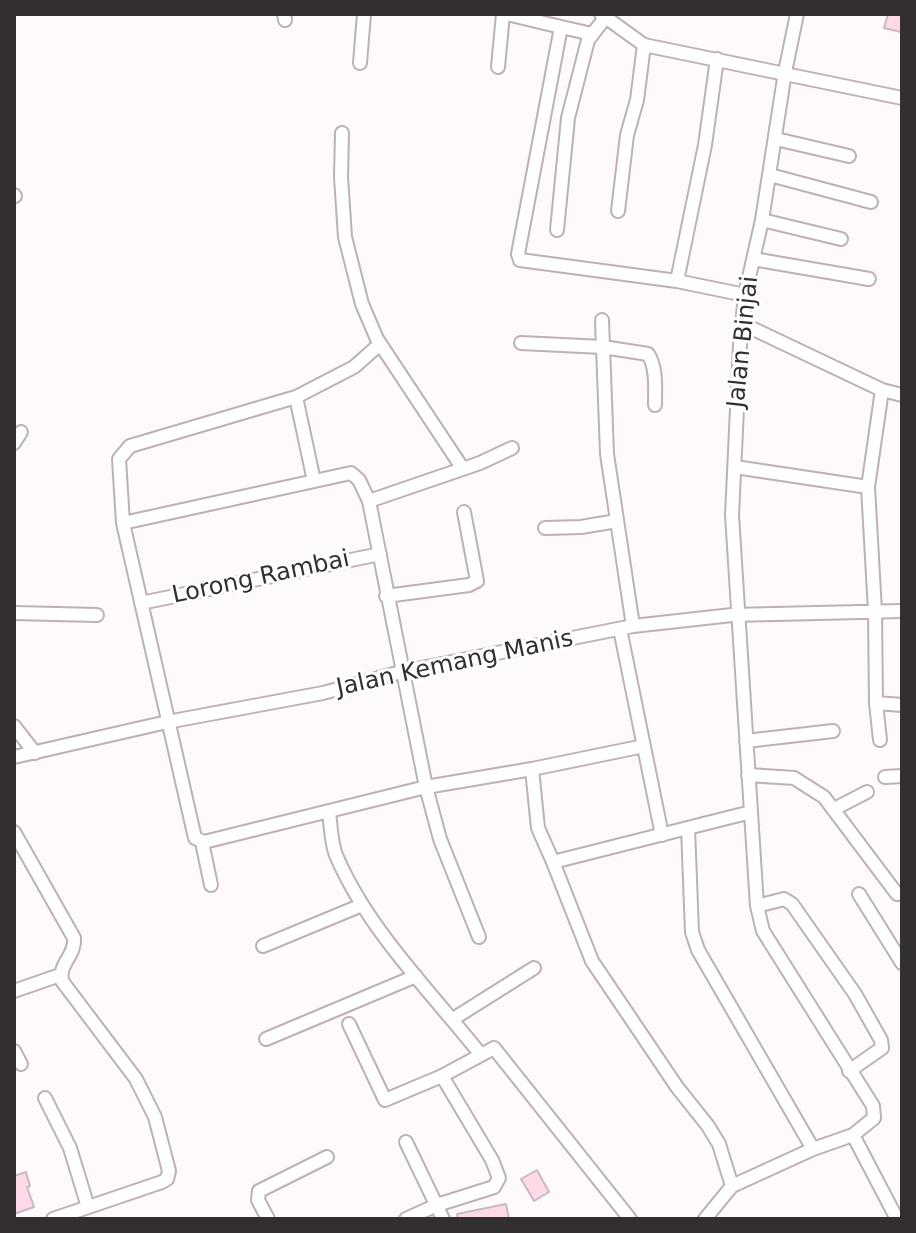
<!DOCTYPE html>
<style>
body{margin:0}
#map{position:relative;width:916px;height:1233px;overflow:hidden;background:#fef9fa;font-family:"DejaVu Sans",sans-serif}
canvas{display:block}
.frame{position:absolute;inset:0;border:16px solid #332e30;pointer-events:none}
</style>
<div id="map">
<canvas width="916" height="1233"></canvas>
<div class="frame"></div>
</div>
<script>
const ctx = document.querySelector('canvas').getContext('2d');
ctx.lineJoin = 'round';
function paint(path, color) { ctx.fillStyle = color; ctx.fill(path, 'evenodd'); }
function strokePath(path, color, width, dash) { ctx.strokeStyle = color; ctx.lineWidth = width; ctx.lineCap = dash ? 'butt' : 'round'; ctx.setLineDash(dash || []); ctx.stroke(path); }
function write(font, color, halo, rows, align = 'center') {
  ctx.font = font + ' "DejaVu Sans",sans-serif'; ctx.lineWidth = 6; ctx.setLineDash([]); ctx.textBaseline = 'middle'; ctx.strokeStyle = halo; ctx.fillStyle = color; for (const [text, x, y, turn = 0] of rows) {
    ctx.save(); ctx.translate(x, y); ctx.rotate((+turn || 0) * Math.PI / 180); ctx.textAlign = isNaN(turn) ? turn : align; if (halo) ctx.strokeText(text, 0, 0); ctx.fillText(text, 0, 0); ctx.restore();
  }
}
const building = new Path2D(`
 M888,14H902L901,32L884,28Z
 M537,1170L549,1192L534,1201L521,1179Z
 M26,1172L30,1186L27,1187L34,1207L14,1214V1176Z
 M506,1204L509,1219H458L457,1214Z`);
paint(building, '#fed9e7');
strokePath(building, '#c7bbc0', 2);
const minor = new Path2D(`
 M284,14L285,20
 M507,14L561,27L518,254L520,260L677,281L745,295
 M601,14L644,45L902,98
 M797,14L785,72L762,220L745,295L740,345L732,515L757,906L763,931L873,1106L874,1118L853,1135L897,1219
 M561,27L592,34
 M360,63L364,14
 M498,67L503,14
 M342,133L341,177L345,237L362,304L377,339L463,469
 M776,139L849,156
 M770,175L871,202
 M14,195L15,196
 M618,211L627,135L637,100L644,45
 M762,220L841,239
 M557,230L568,118L588,40L608,14
 M753,259L869,279
 M677,281L705,145L717,59
 M602,320L607,454L633,626
 M743,324L882,390L902,395
 M521,343L603,347L648,354C657,368 655,388 655,405
 M380,344L354,367L296,397L130,446L119,459L123,523L195,838L204,842L426,787L532,769L538,828L553,862L751,812
 M296,397L314,481
 M14,443L21,432
 M735,467L868,487
 M369,501L480,463L512,448
 M123,523L351,473L359,480L369,501L426,787L440,839L479,937
 M545,528L581,527L617,521
 M386,596L469,585L477,581L464,512
 M141,603L380,554
 M14,613L97,615
 M620,629L662,835
 M876,703L902,705
 M14,726L35,753
 M880,740L876,703L875,611L868,487L882,390
 M746,741L833,731
 M14,757L167,722L323,693L401,672L633,626L732,615L902,611
 M532,769L644,746
 M748,775L794,778L824,797L897,894
 M885,777L902,776
 M834,809L867,792
 M329,813C331,826 331,843 336,855C367,929 432,993 481,1055L494,1048L630,1219
 M688,828L692,932L698,950L813,1149
 M14,832L74,938C76,955 58,964 62,981L136,1079L155,1117L169,1171L167,1179L162,1182L53,1219
 M202,842L211,885
 M553,862L592,961L677,1087L708,1126L719,1144L732,1186
 M859,894L902,963
 M757,906L784,899L792,904L855,994L881,1040L882,1048L849,1071
 M263,946L362,905
 M14,991L60,975
 M453,1019L534,968
 M349,1024L385,1100L442,1076L481,1055
 M266,1039L416,976
 M14,1051L21,1064
 M45,1098L70,1148L88,1207
 M406,1142L443,1219
 M268,1219L258,1200L259,1191L327,1157
 M406,1219L437,1205L494,1187L499,1178L492,1160L442,1076
 M705,1219L732,1186L813,1149L853,1135`);
strokePath(minor, '#bdb1b6', 16);
strokePath(minor, '#fff', 12);
write('24px', '#332e30', '#fff', [
 ["Jalan Binjai",744,342,-84],
 ["Lorong Rambai",261,578,-12],
 ["Jalan Kemang Manis",455,664,-12]
]);
</script>
